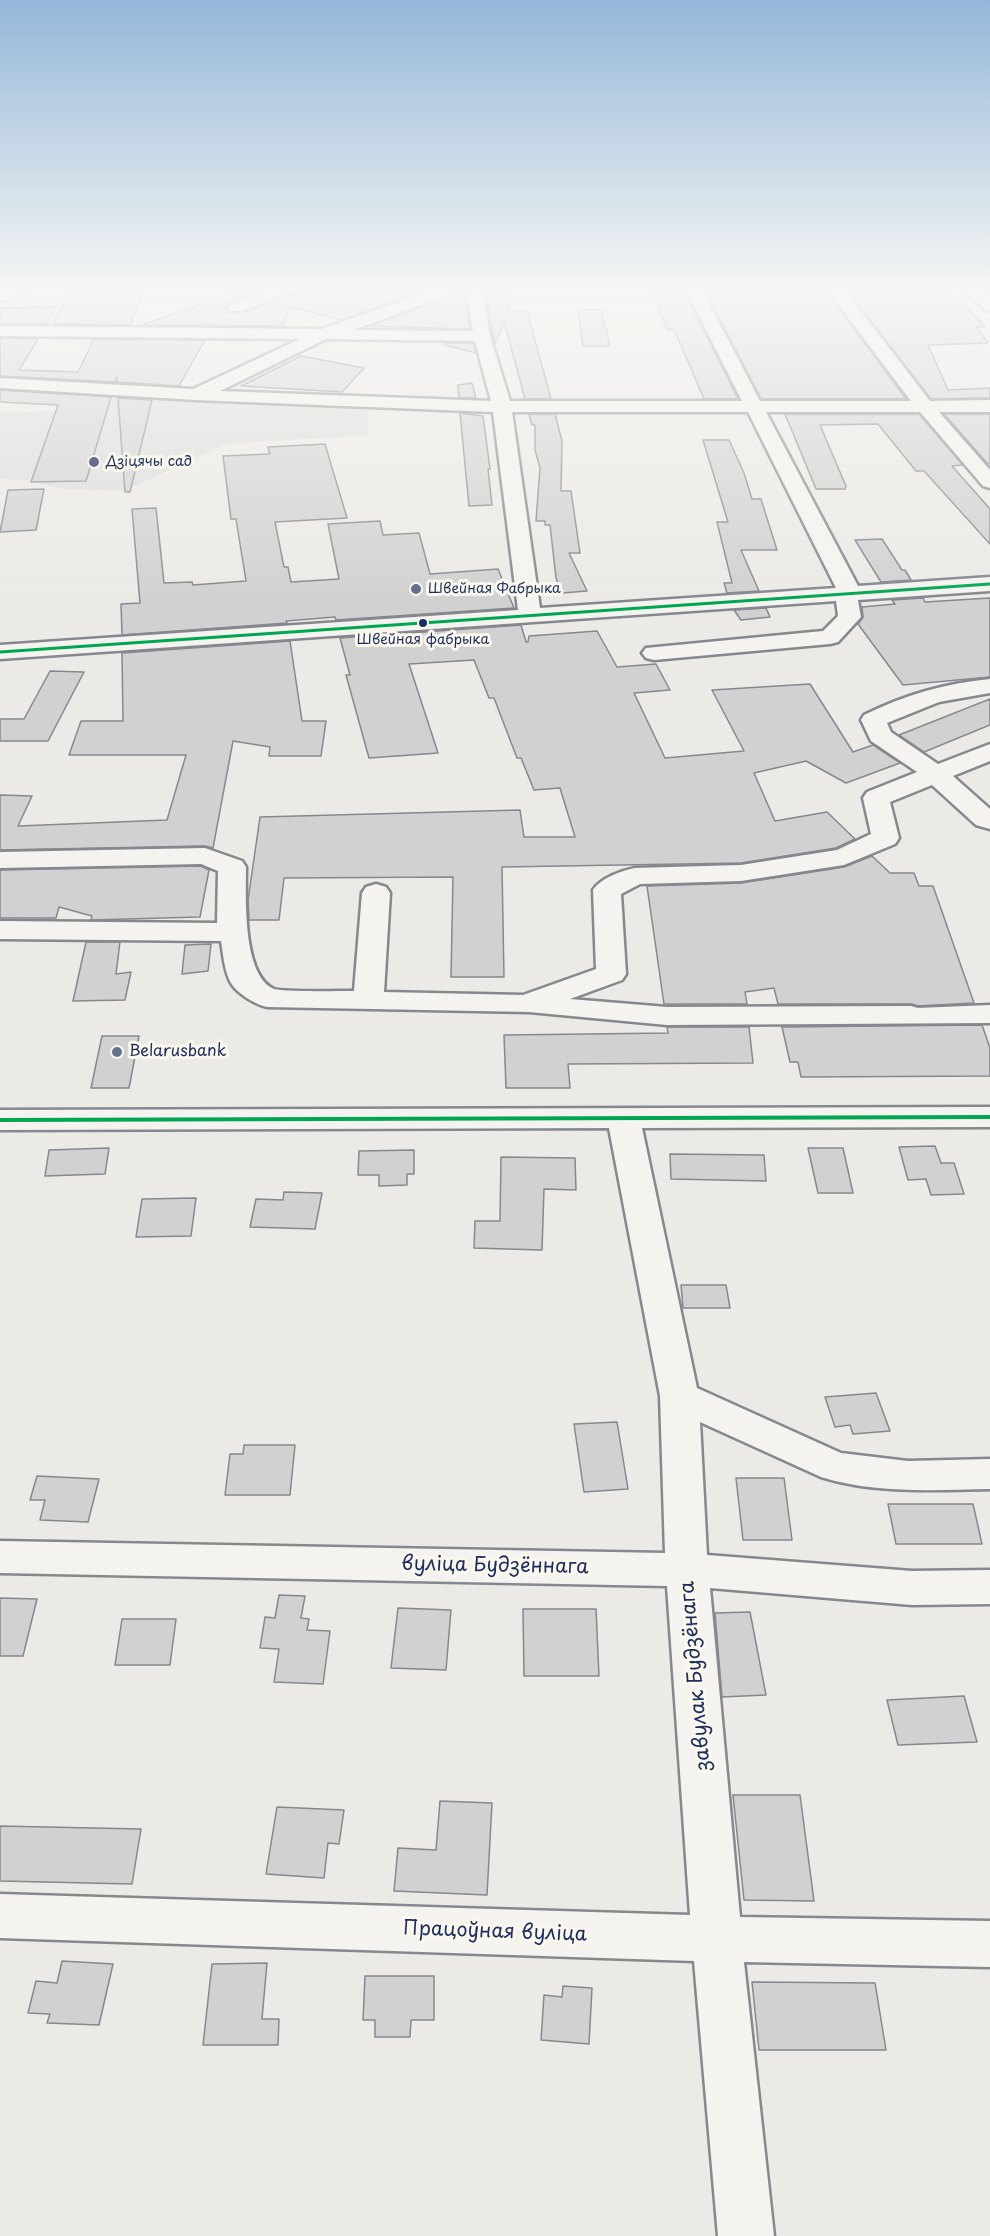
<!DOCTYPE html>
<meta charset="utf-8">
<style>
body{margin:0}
canvas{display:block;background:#eceae6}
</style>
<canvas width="990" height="2236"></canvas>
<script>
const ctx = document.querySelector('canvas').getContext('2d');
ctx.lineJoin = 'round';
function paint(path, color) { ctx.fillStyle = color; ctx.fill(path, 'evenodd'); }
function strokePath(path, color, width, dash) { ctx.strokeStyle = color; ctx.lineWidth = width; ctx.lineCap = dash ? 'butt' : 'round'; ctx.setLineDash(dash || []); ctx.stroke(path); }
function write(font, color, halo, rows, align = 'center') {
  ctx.font = font + ' "Playpen Sans",sans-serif'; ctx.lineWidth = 6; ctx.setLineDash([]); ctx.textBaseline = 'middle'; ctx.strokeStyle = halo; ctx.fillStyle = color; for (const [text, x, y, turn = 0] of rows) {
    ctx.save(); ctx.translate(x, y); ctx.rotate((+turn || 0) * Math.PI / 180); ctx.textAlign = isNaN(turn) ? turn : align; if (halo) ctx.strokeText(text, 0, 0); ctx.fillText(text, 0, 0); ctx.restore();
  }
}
paint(new Path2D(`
 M106,398L368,408V435L226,444L124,491L62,489L26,480L0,479V413L104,408Z`), '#dcdcda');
const building = new Path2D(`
 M72,288H145L130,325L53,324Z
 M247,288H266L228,303L225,307L227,312L242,313L313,288L426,290L342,320L290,307L283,326L142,325Z
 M683,288V289L738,399H704L674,329H667L651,289Z
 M704,288H798L804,289L807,296L829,295L906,399H761Z
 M874,294H954L985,327H976L988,343L928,345L948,390L990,388V398L931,399L851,295Z
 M514,295L508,311H527L551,399H525L504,321L495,344L486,296Z
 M452,296H465L470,329L369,326Z
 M57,307L46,324H0V308Z
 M578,310H601L610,346H583Z
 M0,338L38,339L19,370L78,372L94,339L205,340L179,386L117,382V377L115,382L0,376Z
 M444,343H473L476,353L444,345Z
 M301,356L364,368L342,392L241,386Z
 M472,383L476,398H459L458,385Z
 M0,390L111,397L86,481L31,482L58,405L0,402Z
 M118,398L152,400L130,492H125Z
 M460,413L483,416L490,469H488L492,505L469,506Z
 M529,414H555L562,441L561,491H571L580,553H569L587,591L562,593L556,578L550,525H545V521H536L540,468L535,450V425H532Z
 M785,414H919L963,465L952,466L990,509V544L924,471H916L878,424L820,425L846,486L845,489H816Z
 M944,414H990V464H988Z
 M703,440H729L744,473L752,499H761L777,550H741L759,591L727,593L724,583H732L717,522H728Z
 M325,444L347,518L275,522L284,567H288L291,582L339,579L328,524L380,521L383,535L419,533L430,574L498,569L514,608L336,620L335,617L286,621L287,623L122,635L121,604L140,603L132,509L156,508L164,583L192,582L193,585L246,581L236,519H231L223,456L270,454L268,447Z
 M44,489L36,530L0,532L8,490Z
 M882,539L902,570H905L911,580L881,582L855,540Z
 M923,598L925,602L990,598V677L903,685L858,624L863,617L862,607L895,604L892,600Z
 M766,608L770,617L741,620L734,610Z
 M521,625L526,642H528L529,636L597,631L617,667L656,664L670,690L634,693L665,758L744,751L712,690L810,684L853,752L873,745L900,763L846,783L806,761L754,773L775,821L827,812L855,839L836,848L741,863L502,867L504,977H451L453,877L284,878L279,920H249L248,900L260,817L520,810L524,837H575L560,788L534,790L521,758H517L494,698H489L474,660L409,664L438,753L369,758L346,675H350L340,638Z
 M290,641L302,721H326L321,756H269L270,747L233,741L213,848L205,846L0,850V795L32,796L18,826L167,820L186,755H69L81,721H123L122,653Z
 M50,671L84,672L48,741H0V719H24Z
 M990,699V725L924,752L899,735Z
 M872,856L890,873H914L919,886H933L974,1003L918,1006L911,1004H778L774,988L745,992L747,1004H664L647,886L741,883L844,867Z
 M201,866L209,870L200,917L91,920L92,916L59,907L56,918H0V870Z
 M86,942H120L116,974L131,972L125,1000L73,1001Z
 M211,944L208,971L182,974L185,945Z
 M982,1025L990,1048V1076L801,1077L798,1062H790L782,1027Z
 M667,1027H749L753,1063L568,1064L570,1088H506L504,1035L668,1033Z
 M102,1036H139L129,1088H91Z
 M935,1146L941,1163H954L964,1194L931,1195L926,1179L908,1180L899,1147Z
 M109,1148L105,1174L45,1176L49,1150Z
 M808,1148H843L853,1193H818Z
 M414,1150V1174H407V1185L379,1186V1175H358L359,1151Z
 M670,1154L764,1155L766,1181L671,1179Z
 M501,1157L575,1158L576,1190L544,1189L542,1250L474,1248L475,1221H500Z
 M284,1192L322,1193L315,1229L250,1227L256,1199L283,1200Z
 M196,1198L191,1236L136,1237L142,1199Z
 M681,1285H726L730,1308H683Z
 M876,1393L890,1431L853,1434L850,1425L835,1427L825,1397Z
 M617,1422L628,1489L584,1492L574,1424Z
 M244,1445H295L290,1495H225L230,1454H243Z
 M37,1476L99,1479L88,1522L40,1520L45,1500H30Z
 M736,1478H784L792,1540H743Z
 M888,1504H973L982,1544H896Z
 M279,1595L305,1596L301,1618L309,1619L307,1630L330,1631L323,1684L274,1682L279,1649L260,1648L265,1617L275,1618Z
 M0,1598L37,1599L23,1656H0Z
 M398,1608L451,1610L446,1670L391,1668Z
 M523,1609H596L599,1676H524Z
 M750,1612L766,1695L722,1697L715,1613Z
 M122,1619H176L170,1665H115Z
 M964,1696L977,1742L898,1745L887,1700Z
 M733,1795H800L814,1901L744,1900Z
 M440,1801L492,1803L487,1895L394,1891L398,1848L436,1850Z
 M277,1807L344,1810L339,1844L328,1843L324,1878L266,1874Z
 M0,1826L141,1829L132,1884L0,1881Z
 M62,1961L113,1964L99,2025L47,2023L50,2014L28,2013L36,1981L57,1983Z
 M267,1963L262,2019H279L278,2045H203L212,1964Z
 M365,1976H434V2020H411L410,2037H375V2020H363Z
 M752,1982L875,1983L886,2050H759Z
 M563,1986L592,1988L589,2044L541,2040L544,1995L562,1997Z`);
paint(building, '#d2d1d1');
strokePath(building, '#85888f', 1.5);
const minor = new Path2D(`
 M273,288H297L295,291L241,311H229L227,308L229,305Z
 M438,288H462L460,291L353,330L473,331L466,288H482L490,336L510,401H742L685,288H701L760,401H911L826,288H843L930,401L990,400V412H939L990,470V488L983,486L920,412H766L858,586L990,577V591L858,600L861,617L838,642L830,644L654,660L646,658L642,653L646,648L823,631L838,616L836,601L0,659V645L518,610L493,412L195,400L0,388V378L193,389L300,339L0,336V326L322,329ZM326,339L475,341L491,401L220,391ZM512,412H748L836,588L540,608Z
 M962,288H980L990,297V311L984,309Z
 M990,679V693L939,702L887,723L891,732L938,764L990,744V761L953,776L990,809V829L976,825L932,785L890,802L899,838L895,844L844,865L741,881L640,884L621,894L626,974L622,980L570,999L667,1007L911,1006L918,1008L990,1005V1023L667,1025L529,1012L267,1007C254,1004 234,992 229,979C224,968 223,953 221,941L0,939V921L217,923L218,871L201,864L0,868V852L205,848L242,861L246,867C246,897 242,975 274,989C283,992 340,991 354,991L362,893L366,887L376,884L386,887L390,893L384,992L523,995L596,969L593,890C601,878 621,871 635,868L741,865L837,850L871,834L863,798L867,792L917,772L871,741L861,720L864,715C904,695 946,683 990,679Z
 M990,1107V1127L642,1128L697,1388L841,1453L908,1461L990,1459V1489C934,1490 875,1494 821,1477L700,1422L707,1555L912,1571L990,1570V1604L912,1605L710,1588L740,1917L990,1921V1967L744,1962L774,2236H718L694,1961L0,1938V1894L690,1915L667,1586L0,1573V1541L665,1553L660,1396L609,1128L0,1130V1110Z`);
const major = new Path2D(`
 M8,288H35L33,291L0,301V291Z`);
strokePath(minor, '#85888f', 5);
strokePath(major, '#85888f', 5);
paint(minor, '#f4f3ef');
paint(major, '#f4f3ef');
strokePath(new Path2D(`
 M0,652L990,584`), '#00a651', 3);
strokePath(new Path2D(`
 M0,1120L990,1117`), '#00a651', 4);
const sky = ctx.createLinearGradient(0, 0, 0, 601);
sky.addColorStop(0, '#95b7d9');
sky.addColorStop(0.48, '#f6f6f4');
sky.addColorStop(1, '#f6f6f400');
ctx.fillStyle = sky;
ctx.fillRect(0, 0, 990, 601);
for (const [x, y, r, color] of [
 [94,462,6,"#64708e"],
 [416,589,6,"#64708e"],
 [423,623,5,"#1b2f5e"],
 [117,1052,6,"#64708e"]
]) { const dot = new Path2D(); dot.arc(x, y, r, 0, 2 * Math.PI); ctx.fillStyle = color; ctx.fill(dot); strokePath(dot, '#fbf7ec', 2); }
write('14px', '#1b2f5e', '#fbf7ec', [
 ["Дзіцячы сад",106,462],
 ["Швейная Фабрыка",428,589]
], 'left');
write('14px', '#1b2f5e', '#fbf7ec', [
 ["Швейная фабрыка",423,640]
]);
write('16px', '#1b2f5e', '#fbf7ec', [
 ["Belarusbank",129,1052]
], 'left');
write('20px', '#1b2f5e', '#fbf7ec', [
 ["вуліца Будзённага",495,1566,1],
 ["завулак Будзёнага",696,1676,-95],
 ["Працоўная вуліца",495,1932,2]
]);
</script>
